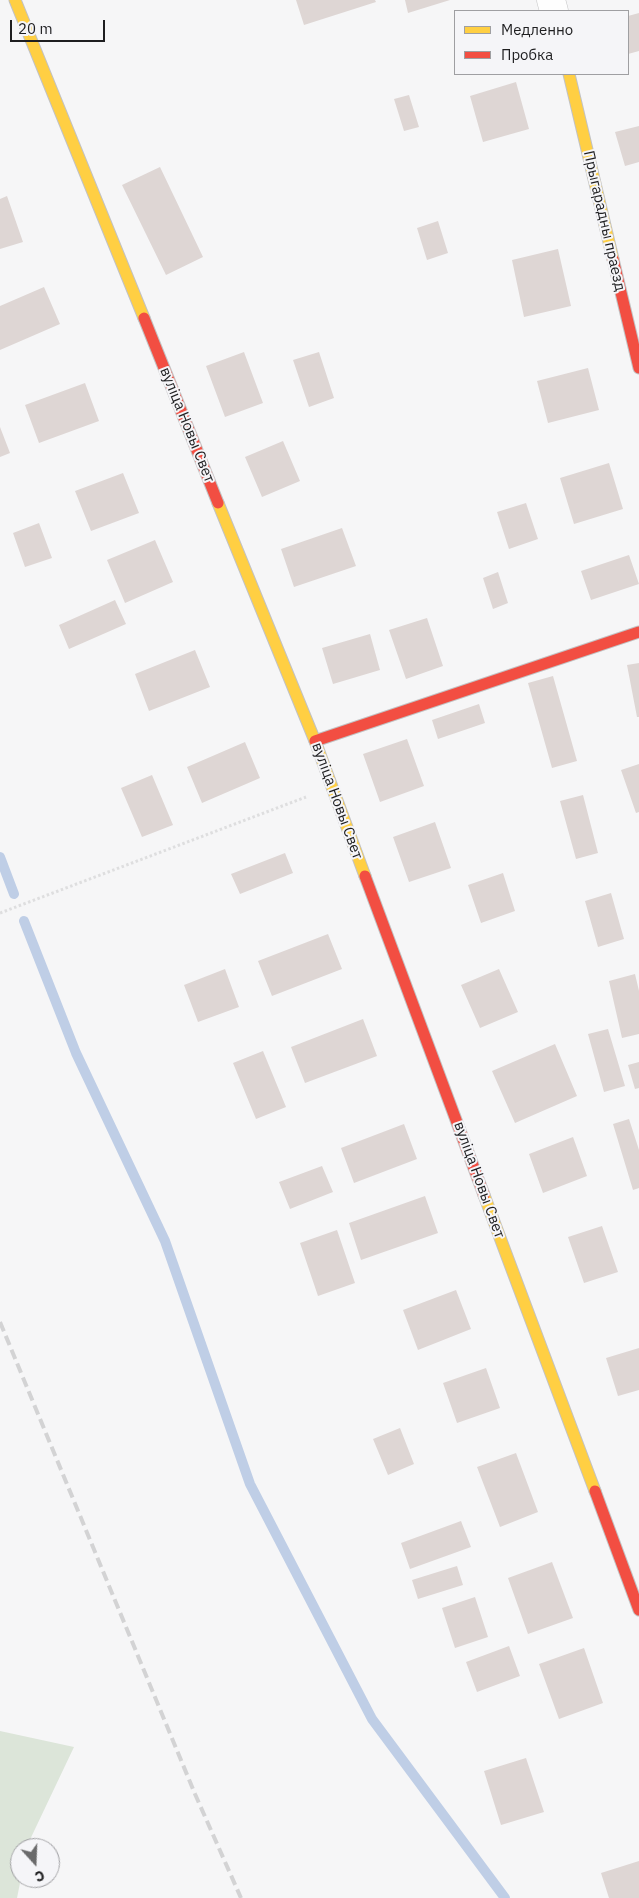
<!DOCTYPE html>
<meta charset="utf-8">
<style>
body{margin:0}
#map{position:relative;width:639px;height:1898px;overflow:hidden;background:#f6f6f7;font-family:"IBM Plex Sans",sans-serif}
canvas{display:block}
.legend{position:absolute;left:454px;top:10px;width:175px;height:65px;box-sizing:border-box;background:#f5f5f8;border:1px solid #9f9fa2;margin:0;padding:6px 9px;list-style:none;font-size:15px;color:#1e1e20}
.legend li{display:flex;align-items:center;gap:10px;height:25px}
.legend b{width:25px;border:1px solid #9f9fa2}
.north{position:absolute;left:10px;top:1838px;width:50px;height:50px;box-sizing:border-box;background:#f5f5f8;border:1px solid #9f9fa2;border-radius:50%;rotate:160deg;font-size:14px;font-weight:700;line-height:20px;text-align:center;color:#1e1e20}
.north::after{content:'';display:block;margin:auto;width:18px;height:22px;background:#6a6a6b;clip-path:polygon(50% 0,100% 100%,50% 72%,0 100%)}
.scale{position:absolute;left:10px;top:20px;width:95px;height:22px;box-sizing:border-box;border:2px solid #1e1e20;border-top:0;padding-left:6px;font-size:15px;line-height:18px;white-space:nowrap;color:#1e1e20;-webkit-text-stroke:4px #f5f5f8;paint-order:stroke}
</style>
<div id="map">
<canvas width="639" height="1898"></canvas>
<ul class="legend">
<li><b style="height:6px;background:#ffcf43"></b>Медленно</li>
<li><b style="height:6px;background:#f24e42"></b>Пробка</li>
</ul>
<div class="north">С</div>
<div class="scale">20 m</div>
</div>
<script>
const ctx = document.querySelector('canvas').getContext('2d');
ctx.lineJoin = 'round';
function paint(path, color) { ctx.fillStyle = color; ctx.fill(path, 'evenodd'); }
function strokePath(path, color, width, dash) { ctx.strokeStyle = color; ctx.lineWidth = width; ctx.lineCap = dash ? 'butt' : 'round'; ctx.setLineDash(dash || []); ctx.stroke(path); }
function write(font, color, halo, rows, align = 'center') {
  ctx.font = font + ' "IBM Plex Sans",sans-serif'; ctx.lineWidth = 4; ctx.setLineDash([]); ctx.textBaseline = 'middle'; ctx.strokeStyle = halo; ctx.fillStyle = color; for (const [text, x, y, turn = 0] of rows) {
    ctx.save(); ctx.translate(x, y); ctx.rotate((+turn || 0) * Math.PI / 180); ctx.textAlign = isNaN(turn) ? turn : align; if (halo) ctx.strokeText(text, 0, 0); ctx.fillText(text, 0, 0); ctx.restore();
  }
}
paint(new Path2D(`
 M0,1731L74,1747L26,1848H20L21,1878L17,1898H0Z`), '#dce5d9');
strokePath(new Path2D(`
 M0,857L14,894
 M24,921L76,1053L165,1241L250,1484L372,1719L505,1898`), '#bfcee6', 10);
paint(new Path2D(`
 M296,0H375L376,2L304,25Z
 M405,0H450L408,13Z
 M639,13V51L628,54V16Z
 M516,82L529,129L483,142L470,96Z
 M409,95L419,127L404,131L394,99Z
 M639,126V162L625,166L615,132Z
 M160,167L203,257L166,275L122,185Z
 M7,196L23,242L0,249V199Z
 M438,221L448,253L427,260L417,228Z
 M558,249L571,306L524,317L512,260Z
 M44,287L60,324L0,350V306Z
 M244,352L263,403L225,417L206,366Z
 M319,352L334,398L309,407L293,360Z
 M588,368L599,410L548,423L537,381Z
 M85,383L99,421L39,443L25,405Z
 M0,427L10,453L0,457Z
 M283,441L300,481L262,497L245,457Z
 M609,463L623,509L574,524L560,478Z
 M123,473L139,513L91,531L75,491Z
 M526,503L538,539L509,549L497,512Z
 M39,523L52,558L25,567L13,533Z
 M342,528L356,566L294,587L281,549Z
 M155,540L173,582L125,603L107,560Z
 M629,555L639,584L591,600L581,571Z
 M498,572L508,603L493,609L483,578Z
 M115,600L126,624L69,649L59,625Z
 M427,618L443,666L406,679L389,630Z
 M370,634L380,670L333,684L322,648Z
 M195,650L210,687L149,711L135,674Z
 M639,663V717H637L627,665Z
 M553,676L577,761L552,768L528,683Z
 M479,704L485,723L438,739L432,720Z
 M407,739L424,786L380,802L363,754Z
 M245,742L260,778L202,803L187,767Z
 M639,764V812L636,813L621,770Z
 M152,775L173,825L142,837L121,788Z
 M583,795L598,853L576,859L560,801Z
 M435,822L451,868L409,882L393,837Z
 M285,853L293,873L240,894L231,874Z
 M503,873L515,911L481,923L468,885Z
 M611,893L624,939L598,947L585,901Z
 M328,934L342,969L272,996L258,961Z
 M225,969L239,1007L198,1022L184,985Z
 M499,969L518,1012L480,1028L461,985Z
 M635,974L639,991V1034L622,1038L609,981Z
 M363,1019L377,1056L305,1083L291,1047Z
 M608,1029L625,1086L604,1092L588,1034Z
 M555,1044L577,1096L515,1123L492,1071Z
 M263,1051L286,1107L256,1119L233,1063Z
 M639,1062V1088L635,1089L628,1065Z
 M629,1119L639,1150V1188L633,1190L613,1124Z
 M404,1124L417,1159L354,1183L341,1148Z
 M573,1137L587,1176L543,1193L529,1154Z
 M322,1166L333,1192L290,1209L279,1182Z
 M425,1196L438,1233L361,1260L349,1223Z
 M602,1226L618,1272L584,1283L568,1237Z
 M337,1230L355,1283L318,1296L300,1243Z
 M456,1290L471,1329L418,1350L403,1310Z
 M639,1348V1390L618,1396L606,1358Z
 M486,1368L500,1408L457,1423L443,1383Z
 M400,1428L414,1464L388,1475L373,1439Z
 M516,1453L538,1512L500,1527L477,1467Z
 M461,1521L471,1547L410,1569L401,1543Z
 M552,1562L573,1618L528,1634L508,1578Z
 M457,1566L463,1585L418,1599L412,1580Z
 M475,1597L488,1637L455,1648L442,1608Z
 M509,1646L520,1676L477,1692L466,1662Z
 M584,1648L603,1703L559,1719L539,1664Z
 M526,1758L544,1812L501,1825L484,1771Z
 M639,1861V1898H609L601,1873Z`), '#ded6d4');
const street = new Path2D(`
 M551,0L554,11`);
const slow = new Path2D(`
 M15,0L144,318
 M569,74L613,259
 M218,503L315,741L365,876
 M484,1195L595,1491`);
const jam = new Path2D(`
 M613,259L639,368
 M144,318L218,503
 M315,741L639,632
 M365,876L484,1195
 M595,1491L639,1610`);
strokePath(street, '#c2c2c3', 29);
strokePath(slow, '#c2c2c3', 13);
strokePath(jam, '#c2c2c3', 13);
strokePath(new Path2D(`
 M0,913L306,797`), '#dededf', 3, [2.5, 2.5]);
strokePath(street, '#fefefe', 28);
strokePath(slow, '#ffcf43', 11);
strokePath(jam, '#f24e42', 11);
strokePath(new Path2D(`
 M0,1322L195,1794L241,1898`), '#d3d3d4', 4, [10, 5]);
write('15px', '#1e1e20', '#f5f5f8', [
 ["Прыгарадны праезд",604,221,77],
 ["вуліца Новы Свет",187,425,68],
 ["вуліца Новы Свет",337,801,70],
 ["вуліца Новы Свет",479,1180,70]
]);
</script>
